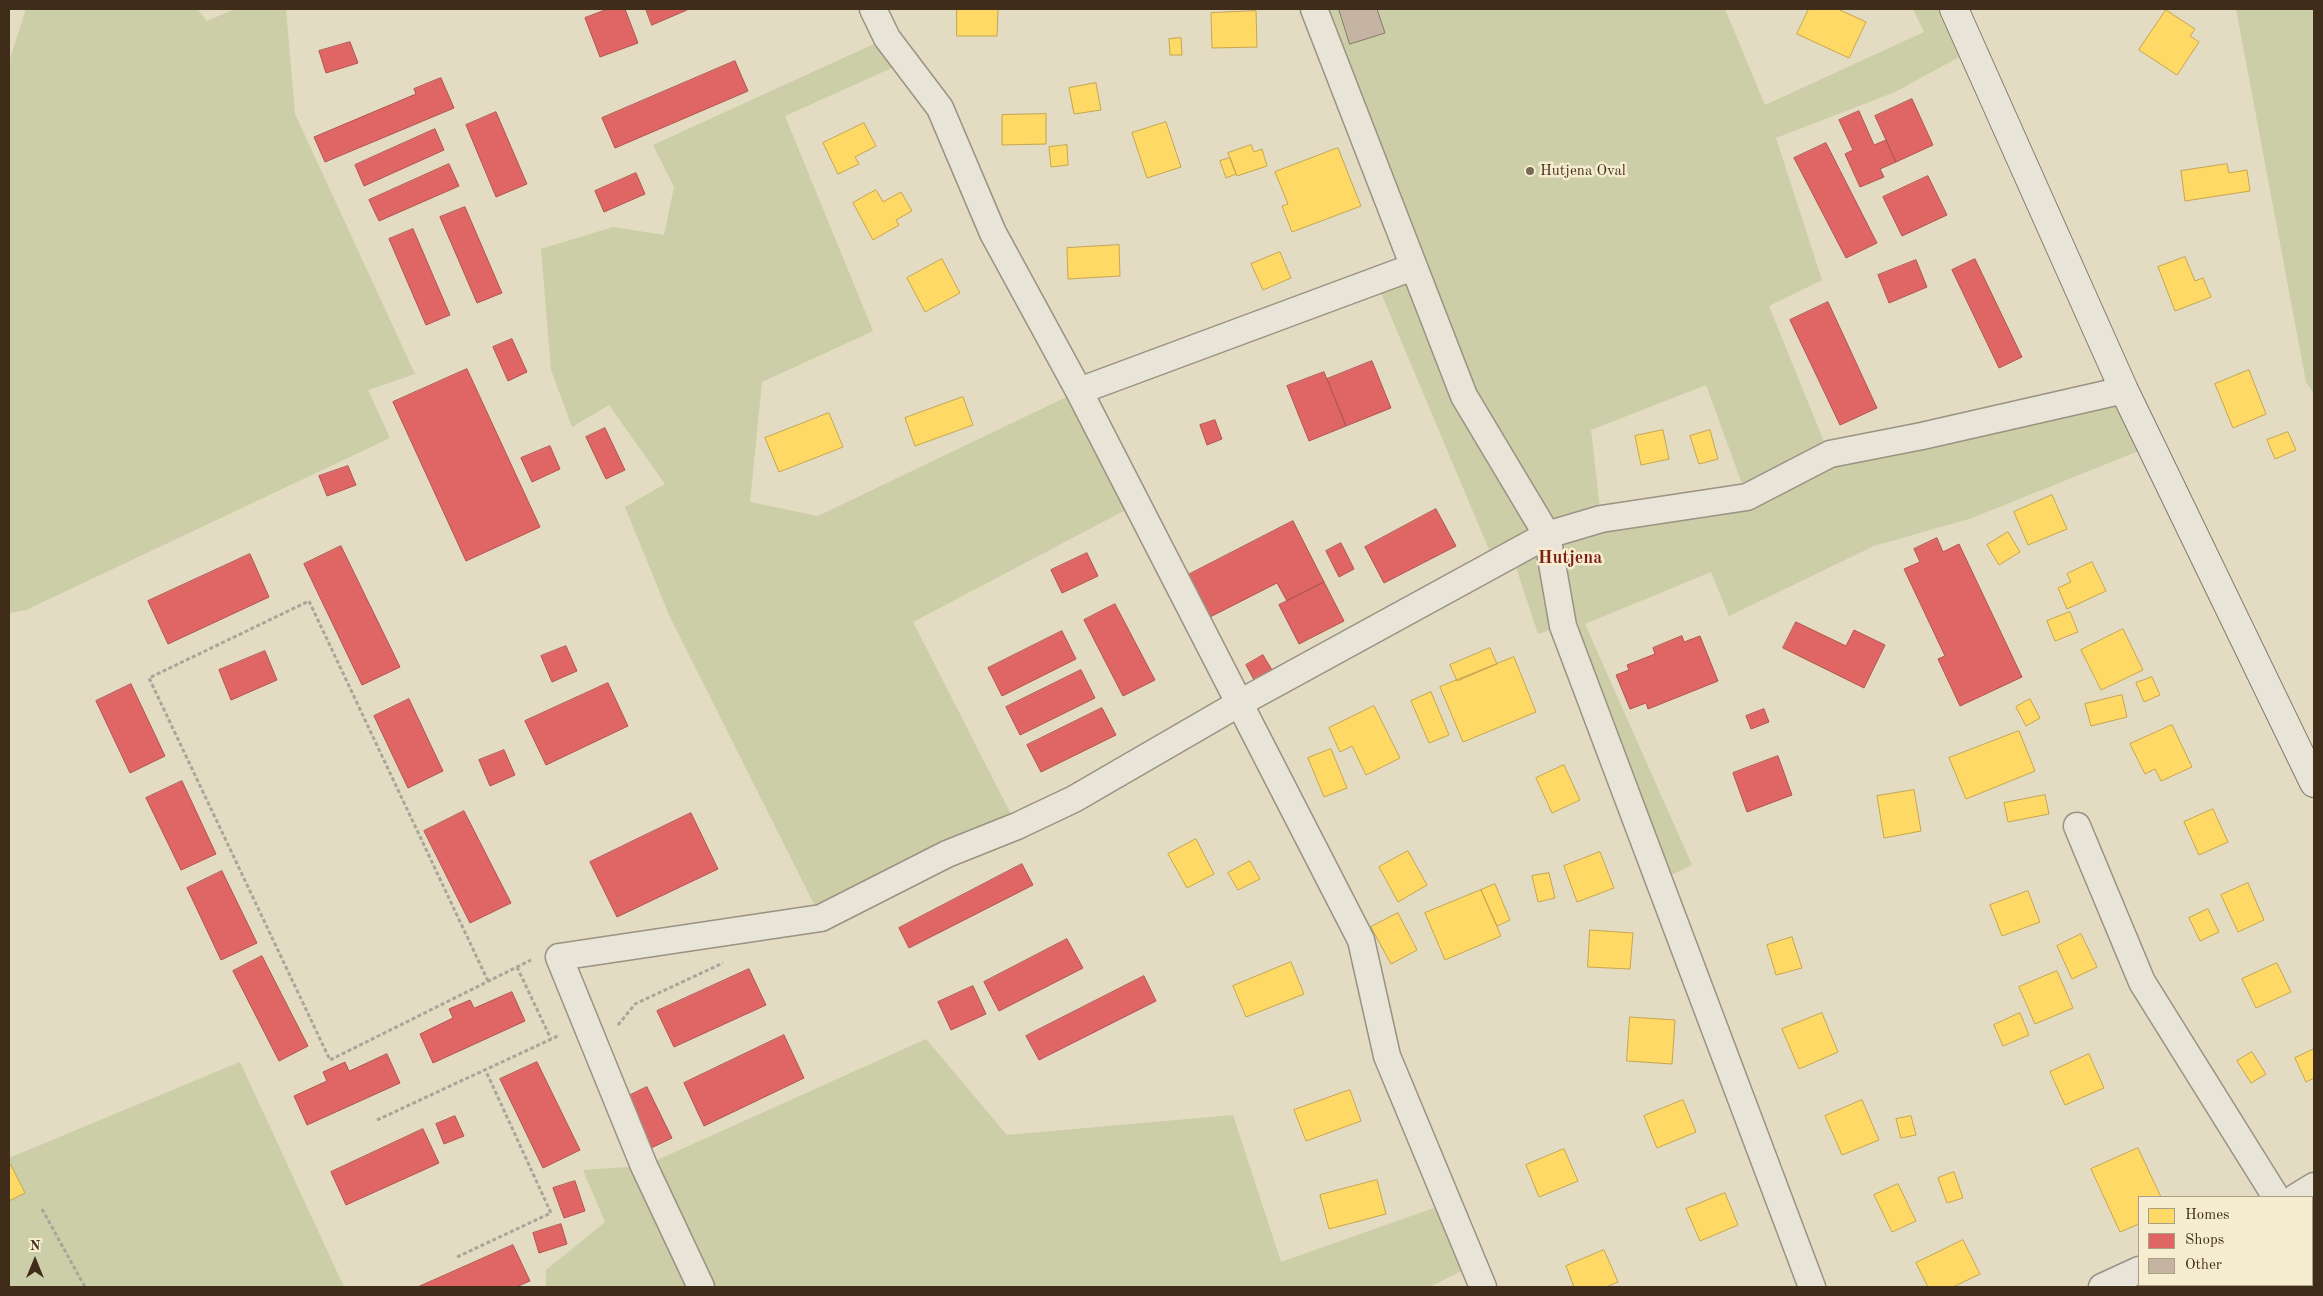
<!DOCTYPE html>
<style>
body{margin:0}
#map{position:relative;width:2323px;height:1296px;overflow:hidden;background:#e3dbc2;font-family:"Old Standard TT",serif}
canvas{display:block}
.frame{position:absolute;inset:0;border:10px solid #3f2c19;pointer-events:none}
.legend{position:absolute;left:2138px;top:1196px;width:175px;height:90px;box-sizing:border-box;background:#f6eccf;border:1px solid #ad9f86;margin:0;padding:6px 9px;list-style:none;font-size:15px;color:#3f2c19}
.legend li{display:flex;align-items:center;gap:10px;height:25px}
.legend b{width:25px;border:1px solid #ad9f86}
.north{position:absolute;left:10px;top:1236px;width:50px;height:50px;-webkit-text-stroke:4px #f6eccf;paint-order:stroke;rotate:0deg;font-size:14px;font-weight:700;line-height:20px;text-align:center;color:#3f2c19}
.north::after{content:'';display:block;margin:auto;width:18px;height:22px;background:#3f2c19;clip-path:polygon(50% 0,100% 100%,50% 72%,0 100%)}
</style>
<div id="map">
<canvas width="2323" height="1296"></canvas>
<div class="frame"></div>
<ul class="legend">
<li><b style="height:14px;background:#ffd966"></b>Homes</li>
<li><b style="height:14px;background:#e06666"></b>Shops</li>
<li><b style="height:14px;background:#c5b4a2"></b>Other</li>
</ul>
<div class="north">N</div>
</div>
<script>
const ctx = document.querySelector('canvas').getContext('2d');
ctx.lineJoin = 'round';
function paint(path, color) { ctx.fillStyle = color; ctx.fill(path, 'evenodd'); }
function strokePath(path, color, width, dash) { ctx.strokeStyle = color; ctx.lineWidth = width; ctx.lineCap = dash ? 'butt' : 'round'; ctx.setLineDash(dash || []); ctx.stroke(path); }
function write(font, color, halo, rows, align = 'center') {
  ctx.font = font + ' "Old Standard TT",serif'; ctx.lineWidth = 5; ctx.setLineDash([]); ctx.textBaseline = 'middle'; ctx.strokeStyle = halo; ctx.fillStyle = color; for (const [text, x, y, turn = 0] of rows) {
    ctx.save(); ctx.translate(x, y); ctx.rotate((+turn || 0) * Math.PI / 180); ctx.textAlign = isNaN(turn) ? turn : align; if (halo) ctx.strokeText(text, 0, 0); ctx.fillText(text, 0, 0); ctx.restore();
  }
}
paint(new Path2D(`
 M26,9H197L207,21L235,9H286L295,114L415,374L368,390L390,438L26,610L9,613V62Z
 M1314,9H1725L1765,105L1924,32L1913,9H1954L1972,50L1895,92L1776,138L1822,280L1769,306L1829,454L2124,390L2151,446L1972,518L1874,546L1729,616L1711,572L1585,624L1692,865L1659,881L1563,626L1538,634L1512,555L1495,564L1376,281L1413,267ZM1706,385L1747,497L1601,519L1591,430Z
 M2236,9H2314V393L2306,382Z
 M887,38L905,62L785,116L873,331L762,382L750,502L818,516L1079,391L1137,504L913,622L1017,826L821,918L669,615L625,507L665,484L609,405L572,427L551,370L541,249L613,227L664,235L674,187L653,145Z
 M926,1039L1007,1135L1233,1115L1281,1262L1448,1203L1474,1265L1429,1287H546V1270L605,1222L583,1170L644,1166Z
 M240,1062L344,1287H9V1158Z
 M2312,1218L2314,1219V1287H2102L2139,1270V1285H2312Z`), '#cbcea6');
const homes = new Path2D(`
 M957,9H998L997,36H957Z
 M1809,9H1838L1866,22L1849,58L1797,34Z
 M2166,10L2195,29L2190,36L2199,42L2177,75L2139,50Z
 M1256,11L1257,47L1212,48L1211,13Z
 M1181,38L1182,55H1170L1169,39Z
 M1096,83L1101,110L1074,114L1069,88Z
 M1046,114V144L1002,145V115Z
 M1166,122L1181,167L1147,178L1132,133Z
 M864,123L876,146L855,157L859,164L838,174L823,143Z
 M1067,145L1068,165L1051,167L1049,147Z
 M1251,145L1254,152L1262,149L1267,166L1237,176L1228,153Z
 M1338,148L1361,206L1292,232L1282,206L1288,204L1275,172Z
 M1230,158L1236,174L1226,178L1220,161Z
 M2227,164L2229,173L2247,170L2250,191L2185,201L2181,171Z
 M876,190L883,202L901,192L912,211L896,220L899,225L873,240L853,203Z
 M1119,245L1120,276L1068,279L1067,248Z
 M1280,252L1291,278L1263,290L1251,264Z
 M2185,257L2195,281L2203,278L2211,297L2175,311L2158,267Z
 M942,259L960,293L925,312L907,278Z
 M2249,370L2266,414L2233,428L2215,384Z
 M963,397L973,425L915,446L905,418Z
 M829,413L843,447L779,472L765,438Z
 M1663,430L1669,459L1641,465L1635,436Z
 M1710,430L1718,459L1699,464L1690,436Z
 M2288,432L2296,450L2275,459L2267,440Z
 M2052,495L2067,529L2028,545L2014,512Z
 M2008,532L2020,552L1999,565L1987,545Z
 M2092,562L2106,591L2067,609L2058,588L2071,582L2067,574Z
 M2070,612L2078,632L2055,641L2047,621Z
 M2123,629L2143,670L2101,690L2081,650Z
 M1490,648L1497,664L1457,681L1450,665Z
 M1514,657L1536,712L1463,742L1440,687Z
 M2152,677L2160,695L2144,702L2136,683Z
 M1431,692L1449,735L1429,743L1411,701Z
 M2122,695L2127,717L2091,726L2085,704Z
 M2030,699L2040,718L2026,726L2016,707Z
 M1374,706L1400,758L1366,775L1352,746L1340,752L1329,728Z
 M2172,725L2192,767L2161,781L2155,769L2145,774L2130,744Z
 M2019,731L2035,771L1966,799L1949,758Z
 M1331,749L1347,788L1324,797L1308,758Z
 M1564,765L1580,800L1552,813L1536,778Z
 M1914,790L1921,831L1884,838L1877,796Z
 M2045,795L2049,814L2008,822L2004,803Z
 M2213,809L2228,842L2199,855L2184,822Z
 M1196,839L1214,874L1187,888L1168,854Z
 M1408,851L1427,885L1398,902L1379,867Z
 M1600,852L1614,888L1577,902L1564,866Z
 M1250,861L1260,879L1238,890L1228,873Z
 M1549,873L1555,898L1538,902L1532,876Z
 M2248,883L2264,920L2238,932L2221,895Z
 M1495,884L1510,920L1497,926L1481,890Z
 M1481,890L1501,936L1445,960L1425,913Z
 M2028,891L2040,922L2002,936L1990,905Z
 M2208,909L2219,932L2200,941L2189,918Z
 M1398,913L1417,950L1391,964L1371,927Z
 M1590,930L1633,933L1630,969L1588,967Z
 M2081,934L2097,967L2072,979L2057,946Z
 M1792,937L1802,968L1776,975L1767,945Z
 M1291,962L1304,994L1246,1017L1233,986Z
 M2277,963L2291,992L2256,1008L2242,979Z
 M2057,971L2073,1008L2035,1024L2019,987Z
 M1822,1013L1838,1052L1799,1069L1782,1029Z
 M2020,1013L2029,1035L2003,1046L1994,1025Z
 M1630,1017L1675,1020L1672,1064L1627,1061Z
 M2314,1049V1078L2306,1082L2295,1058Z
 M2252,1052L2266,1074L2251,1083L2237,1061Z
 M2089,1054L2104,1088L2065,1105L2050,1072Z
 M1350,1090L1361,1121L1306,1141L1294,1110Z
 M1683,1100L1696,1132L1657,1148L1644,1116Z
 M1862,1100L1879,1140L1842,1155L1825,1116Z
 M1911,1116L1916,1135L1901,1138L1896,1119Z
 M2138,1148L2161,1197H2139V1224L2120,1232L2091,1169Z
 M1564,1149L1578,1181L1539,1197L1526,1165Z
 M11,1165L25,1193L9,1201V1166Z
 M1954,1172L1963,1198L1947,1203L1938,1178Z
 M1377,1180L1386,1214L1329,1229L1320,1195Z
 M1898,1184L1916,1221L1892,1232L1874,1195Z
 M1725,1193L1738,1225L1700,1241L1686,1209Z
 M1963,1240L1980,1274L1953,1287H1928L1916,1263Z
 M1604,1250L1618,1282L1606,1287H1574L1566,1266Z`);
paint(homes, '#ffd966');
strokePath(homes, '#c5a54f', 1);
const shops = new Path2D(`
 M608,9H625L638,43L600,57L585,18Z
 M646,9H687V10L652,25Z
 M350,42L358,63L326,73L319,51Z
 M735,61L748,91L615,148L602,118Z
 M441,78L454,108L325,162L314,137L416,94L414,89Z
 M1912,99L1933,145L1896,162L1875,116Z
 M1859,111L1874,145L1886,140L1896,162L1880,169L1884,177L1860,187L1845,154L1853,150L1839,120Z
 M496,112L527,184L496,197L466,125Z
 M435,129L444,150L364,186L355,165Z
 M1826,143L1877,243L1846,258L1794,158Z
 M449,164L459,186L379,221L369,200Z
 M636,173L645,194L604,212L595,191Z
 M1928,176L1947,215L1902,236L1883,197Z
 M465,207L502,293L477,303L440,217Z
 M413,229L450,315L426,325L389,239Z
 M1975,259L2022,357L1999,368L1952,270Z
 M1916,260L1927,287L1889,303L1878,275Z
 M1828,302L1877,408L1840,425L1790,320Z
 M512,339L527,372L508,381L493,347Z
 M1372,361L1391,408L1346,426L1327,379Z
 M467,369L540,527L466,561L393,402Z
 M1324,372L1346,426L1309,441L1287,386Z
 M1215,420L1222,439L1207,445L1200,425Z
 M605,428L625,470L606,479L586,437Z
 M550,446L560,469L532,482L521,458Z
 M348,466L356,485L327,496L319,476Z
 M1436,509L1456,546L1384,583L1365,547Z
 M1293,521L1324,582L1287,601L1277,583L1210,617L1188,575Z
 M1937,538L1943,552L1959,544L2022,677L1960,706L1938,659L1945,656L1904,569L1920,562L1914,549Z
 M1341,543L1354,569L1339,577L1326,551Z
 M341,546L400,667L362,685L304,564Z
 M1087,553L1098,576L1062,593L1051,570Z
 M250,554L269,597L168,644L148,601Z
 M1324,582L1344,621L1299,644L1279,605Z
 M1115,604L1155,680L1123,696L1084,620Z
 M1796,622L1846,646L1854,630L1885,645L1864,688L1783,648Z
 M1062,631L1076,659L1002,696L988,668Z
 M1682,636L1684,642L1700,636L1718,681L1648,709L1646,703L1630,709L1616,675L1629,670L1627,665L1655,654L1653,648Z
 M566,646L577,671L552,682L541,656Z
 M265,651L277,680L231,700L219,670Z
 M1263,655L1272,670L1254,680L1246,665Z
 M1081,670L1095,698L1020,735L1006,707Z
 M608,683L628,726L546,765L525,721Z
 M131,684L165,756L130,773L96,701Z
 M409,699L443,771L408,788L374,716Z
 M1102,708L1116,735L1041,772L1027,745Z
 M1764,709L1769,722L1751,729L1746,716Z
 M504,750L515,775L490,786L479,760Z
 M1778,756L1792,795L1747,812L1733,773Z
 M182,781L216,854L181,870L146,798Z
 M464,811L511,903L470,923L424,831Z
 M691,813L718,869L617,917L590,862Z
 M1022,864L1033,885L909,948L899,928Z
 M222,871L257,943L221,960L187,888Z
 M1067,939L1083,968L999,1011L984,982Z
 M262,956L308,1046L279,1061L233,971Z
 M749,969L766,1005L674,1047L657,1011Z
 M1144,976L1156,1001L1039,1060L1026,1036Z
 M973,986L986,1014L951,1030L938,1002Z
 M512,992L525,1021L433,1063L420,1034L453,1018L449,1009L470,1000L474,1008Z
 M784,1035L804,1078L704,1126L684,1083Z
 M387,1054L400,1083L307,1125L294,1096L327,1081L323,1072L345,1062L349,1071Z
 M537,1062L580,1150L543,1168L500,1079Z
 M647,1087L672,1138L647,1150L622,1099Z
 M455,1116L464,1136L444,1144L436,1124Z
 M423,1129L439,1163L346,1205L331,1172Z
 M575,1181L585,1211L564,1218L553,1188Z
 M561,1224L567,1244L539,1253L533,1233Z
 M513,1245L530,1281L516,1287H418Z`);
paint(shops, '#e06666');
strokePath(shops, '#b0554f', 1);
const building = new Path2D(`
 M1339,9H1377L1385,33L1350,44Z`);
paint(building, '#c5b4a2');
strokePath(building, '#827b6c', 1);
const street = new Path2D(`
 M873,9L887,38L940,108L993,233L1079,391L1361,940L1387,1056L1483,1287
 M1314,9L1464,396L1547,535L1563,626L1812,1287
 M1079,391L1413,267
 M2077,826L2142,982L2276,1197
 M2296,1197L2314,1186
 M2312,1267L2314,1272
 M701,1287L644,1166L559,957L821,918L947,854L1017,826L1074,799L1238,704L1547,535L1601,519L1747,497L1830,454L1922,436L2124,390
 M2102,1287L2139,1270`);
const secondary = new Path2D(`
 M1954,9L2124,390L2314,783`);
strokePath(street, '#9a9282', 29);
strokePath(secondary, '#827b6c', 30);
strokePath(new Path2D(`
 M517,967L551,1039
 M488,981L309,601L149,678L330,1060L531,960
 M618,1025L635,1004L723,963
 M377,1120L560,1035
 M42,1209L85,1287
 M457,1257L551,1213L485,1069`), '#aaa59a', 3, [4, 2.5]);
strokePath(street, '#e8e4d8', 26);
strokePath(secondary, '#e8e4d8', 28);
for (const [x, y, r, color] of [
 [1530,171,5,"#786954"]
]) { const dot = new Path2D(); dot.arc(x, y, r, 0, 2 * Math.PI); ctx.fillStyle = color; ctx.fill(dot); strokePath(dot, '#f6eccf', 2); }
write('15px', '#3f2c19', '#f6eccf', [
 ["Hutjena Oval",1540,171]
], 'left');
write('bold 18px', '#7a1f14', '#f6eccf', [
 ["Hutjena",1570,558]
]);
</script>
